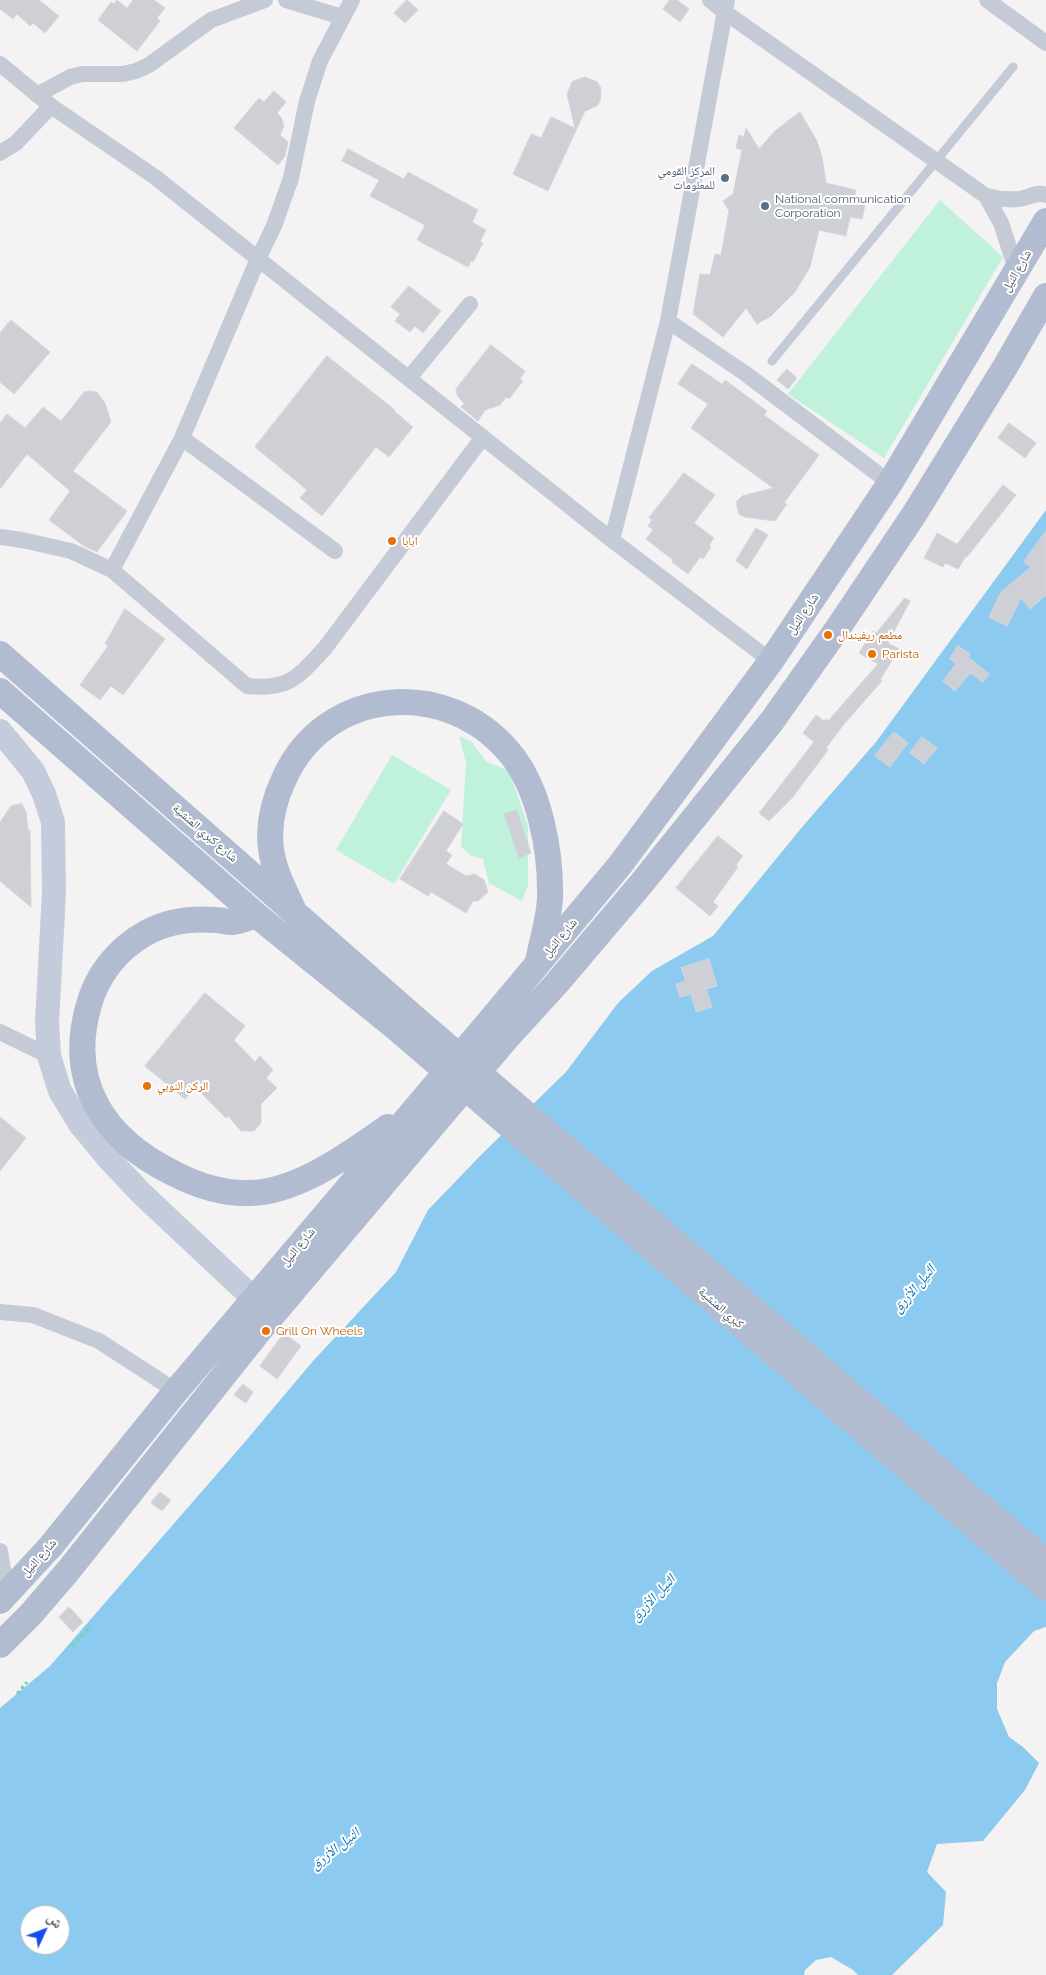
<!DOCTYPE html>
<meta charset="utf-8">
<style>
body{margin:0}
#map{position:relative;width:1046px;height:1975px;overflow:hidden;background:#f4f2f2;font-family:Raleway,"Noto Naskh Arabic",sans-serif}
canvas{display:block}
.north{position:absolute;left:20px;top:1905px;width:50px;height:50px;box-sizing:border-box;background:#fff;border:1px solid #b6b9bf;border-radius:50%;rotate:47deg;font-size:14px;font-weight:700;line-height:20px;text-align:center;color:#495160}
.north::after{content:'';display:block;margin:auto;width:18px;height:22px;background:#154feb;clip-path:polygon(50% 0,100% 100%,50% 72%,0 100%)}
</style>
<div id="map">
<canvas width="1046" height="1975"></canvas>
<div class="north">ش</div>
</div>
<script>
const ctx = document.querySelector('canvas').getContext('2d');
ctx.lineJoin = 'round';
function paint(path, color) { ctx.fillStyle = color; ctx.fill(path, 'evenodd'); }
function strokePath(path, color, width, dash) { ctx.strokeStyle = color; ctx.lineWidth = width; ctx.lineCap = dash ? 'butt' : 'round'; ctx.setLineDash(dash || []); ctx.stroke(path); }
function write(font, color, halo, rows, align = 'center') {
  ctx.font = font + ' Raleway,"Noto Naskh Arabic",sans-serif'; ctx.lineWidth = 4; ctx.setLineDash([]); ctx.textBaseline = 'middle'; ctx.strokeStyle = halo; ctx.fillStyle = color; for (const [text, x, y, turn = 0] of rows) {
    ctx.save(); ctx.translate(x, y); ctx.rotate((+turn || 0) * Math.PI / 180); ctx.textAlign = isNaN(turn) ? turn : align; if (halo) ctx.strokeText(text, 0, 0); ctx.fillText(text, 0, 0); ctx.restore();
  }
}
paint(new Path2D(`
 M940,200L1003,257L884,458L788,394Z
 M459,736L471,741L486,761L509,771L528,826V885L522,901L489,883L483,859L470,855L461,846L466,763Z
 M392,755L451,790L394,884L336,850Z`), '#c0f1db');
paint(new Path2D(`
 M1046,510V1627L1034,1631L1005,1662L997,1683V1709L1009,1737L1023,1747L1039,1763L1025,1790L983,1841L937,1844L927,1872L946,1892L943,1925L892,1975H858L853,1970L831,1957L816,1960L805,1970L804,1975H0V1708L50,1666L244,1443L313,1361L396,1272L428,1210L481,1155L566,1072L618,1003L652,971L713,936L803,826L876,742ZM30,1915H60V1945H30Z`), '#8ccaef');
const building = new Path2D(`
 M0,0H39L59,16L45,33L33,23L30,26L17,14L13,19L0,9Z
 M117,0L127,8L133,0H154L165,8L157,18L160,21L137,51L98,20L111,2L114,4Z
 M407,0L418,10L405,23L394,13Z
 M670,0H677L689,9L680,22L663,9Z
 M585,77L597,82L601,88L600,101L597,106L585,111L548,191L513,174L531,134L541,138L551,117L575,128L567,94L572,82Z
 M274,91L286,102L277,113L281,117L284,126L280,135L288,142L285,156L278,165L234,128L259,98L264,102Z
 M800,112L817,141L822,157L826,183L856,190L853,202L865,205L862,219L850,217L846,236L819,230L810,267L795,292L771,316L757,324L746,308L723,337L693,314L700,274L710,275L715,254L721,255L729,211L723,201L733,194L742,150L736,148L739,135L744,137L746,128L759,149L774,132Z
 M348,149L404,179L408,172L478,210L472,222L486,230L480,242L483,243L473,262L471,261L468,267L417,240L425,225L370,196L379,180L342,161Z
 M409,286L441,311L423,333L415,326L410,332L395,321L400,314L391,307Z
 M11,320L50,352L14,394L0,382V333Z
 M491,345L525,371L520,379L523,381L509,399L506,397L500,405L485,410L478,421L461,407L464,404L457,395L456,389Z
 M327,356L395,410L394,411L413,427L389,457L376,447L322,516L300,498L307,490L255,447Z
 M692,364L722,384L725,380L767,411L764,415L819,455L784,503L787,504L775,521L744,517L739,514L736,502L742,496L773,488L691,428L708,404L678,384Z
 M787,369L797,378L788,389L777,380Z
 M90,391L97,392L105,403L111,422L73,471L127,511L97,552L84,546L49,520L70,491L27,454L0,489V423L7,414L25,428L43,407L61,421L84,392Z
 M1009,423L1036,443L1025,458L998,438Z
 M684,473L715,495L694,523L714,538L709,545L711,547L703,559L700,557L688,574L672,562L673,560L646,539L653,530L648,526L652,520L649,518Z
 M1003,485L1016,495L967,557L966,556L958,569L945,563L943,567L924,558L937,533L957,544Z
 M756,528L768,535L747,569L736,561Z
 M1046,531V595L1030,609L1021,598L1007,626L989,617L1001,592L1031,567L1024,562Z
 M905,598L910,601L888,643L899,649L880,680L882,681L845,723L826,748L828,750L792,798L769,821L759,813L814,742L803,733L816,715L824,721L826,719L828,721L878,664L859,653L873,631L876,633Z
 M125,609L165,639L123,695L111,686L100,700L80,685L108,646L105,644Z
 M958,646L970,654L968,657L989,674L983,682L970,673L955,691L943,681L956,664L950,659Z
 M894,732L908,743L890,767L875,756Z
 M922,737L937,748L924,764L910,753Z
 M22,804L26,812L28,830H30L31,907L0,881V822L11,806Z
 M517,810L531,853L519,858L504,814Z
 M444,811L463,824L446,851L452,855L446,864L466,876L475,874L484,880L488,892L478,901H473L466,913L431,892L428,896L400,879Z
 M718,836L743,856L736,865L738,867L713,902L718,906L710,916L676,888Z
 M709,959L717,986L706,989L712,1007L696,1012L691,994L680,997L676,984L686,981L681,968Z
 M205,993L245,1026L234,1040L255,1062L260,1056L273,1070L266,1078L277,1088L261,1104V1123L254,1131H241L228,1116L226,1118L195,1087L185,1099L145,1066Z
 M0,1117L26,1138L0,1171Z
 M284,1333L301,1346L277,1379L260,1366Z
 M243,1384L253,1392L246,1403L234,1395Z
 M160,1492L171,1500L162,1511L151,1503Z
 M69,1607L83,1622L73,1632L59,1617Z`);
paint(building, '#ced0d6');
strokePath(building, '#d5d6dd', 1);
strokePath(new Path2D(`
 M72,1646L91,1626
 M17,1694L27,1682`), '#77d1b3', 3, [4, 2.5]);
strokePath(new Path2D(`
 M772,361L1013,67`), '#c5cbd6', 9);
strokePath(new Path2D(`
 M286,0L342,17
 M710,0L726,13L986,196L1001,223L1017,272
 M987,0L1046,43
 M0,64L51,106L155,177L612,540L771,661
 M37,95L70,77L82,74H123L136,71L149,65L211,20L265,0
 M0,153L16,143L51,106
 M986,196C997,199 1008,200 1019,199C1028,198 1037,191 1046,195
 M668,321L746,374L890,483
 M409,378L470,304
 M182,438L335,551
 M0,537L22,540L71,551L112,570L182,438L258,259L274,226L291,178L307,101L320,61L352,0
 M612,540L668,321L727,0
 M112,570L247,686C290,690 298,677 325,648L483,437
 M0,1032L49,1056
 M0,1312L33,1315L99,1341L176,1391
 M0,1551L7,1593`), '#c5cbd6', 16);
strokePath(new Path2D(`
 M0,731L33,771L44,794L53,822L54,893L47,1021L49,1056L60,1091L80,1124L109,1159L141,1193L254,1299`), '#c4cbda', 24);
strokePath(new Path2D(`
 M0,654L409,1013
 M0,691L256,915L396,1028
 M293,909C284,889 274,871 271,849C268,825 274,800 284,779C325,687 446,677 509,752C540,788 551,852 550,898C549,919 542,941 538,961
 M256,915C249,917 239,922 231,922C226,922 221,920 216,920C192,918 167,921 146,933C117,949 96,976 88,1008C67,1085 106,1140 173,1173C196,1185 223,1194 250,1193C298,1192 349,1154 388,1127
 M0,1601L50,1547L176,1391L489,1022L620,865L771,661L890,483L1046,221
 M0,1645L31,1614L68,1571L264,1325L505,1040L557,983L641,884L772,721L840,625L915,513L1005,367L1046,296`), '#b1bcd0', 26);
strokePath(new Path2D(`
 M409,1013L1046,1562
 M396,1028L1046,1588`), '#b1bcd0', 26);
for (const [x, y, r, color] of [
 [725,178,5,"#5c6f8a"],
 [765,206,5,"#5c6f8a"],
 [392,541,5,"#e8710a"],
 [828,635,5,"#e8710a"],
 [872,654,5,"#e8710a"],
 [147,1086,5,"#e8710a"],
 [266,1331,5,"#e8710a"]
]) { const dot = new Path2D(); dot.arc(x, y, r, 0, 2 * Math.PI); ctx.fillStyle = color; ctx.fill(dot); strokePath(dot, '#fff', 2); }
write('12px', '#4e5e75', '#fff', [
 ["المركز القومي",715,171],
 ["للمعلومات",715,185],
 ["National communication",775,199,"left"],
 ["Corporation",775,213,"left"]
], 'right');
write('12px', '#495160', '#fff', [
 ["شارع النيل",1017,271,-60],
 ["شارع النيل",803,614,-56],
 ["شارع كبري المنشية",205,833,41],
 ["شارع النيل",560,938,-50],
 ["شارع النيل",298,1247,-50],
 ["كبري المنشية",721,1308,41],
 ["شارع النيل",39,1558,-48]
]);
write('12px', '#c56008', '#fff', [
 ["ابابا",402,541],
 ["مطعم ريفيندال",838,635],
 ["Parista",882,654],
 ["الركن النوبي",157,1086],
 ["Grill On Wheels",276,1331]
], 'left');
write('italic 14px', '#0973b3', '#fff', [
 ["النيل الأزرق",914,1289,-50],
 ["النيل الأزرق",653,1598,-47],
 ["النيل الأزرق",335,1849,-38]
]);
</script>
